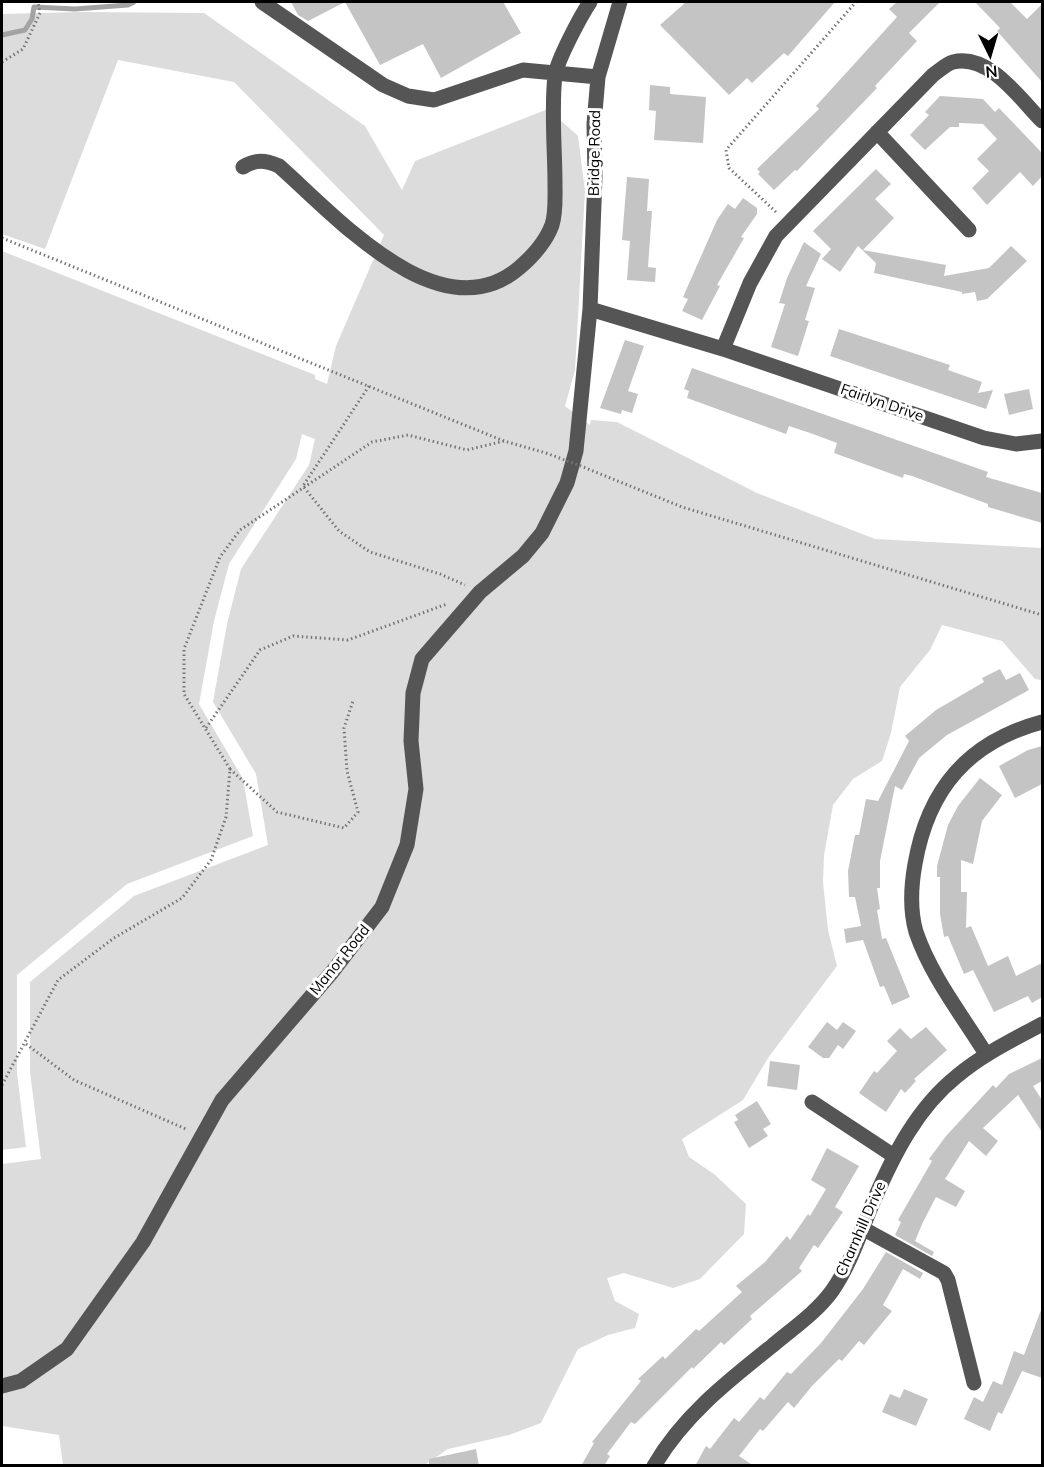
<!DOCTYPE html>
<style>
body{margin:0}
#map{position:relative;width:1044px;height:1467px;overflow:hidden;background:#fff;font-family:Mulish,sans-serif}
canvas{display:block}
.frame{position:absolute;inset:0;border:3px solid #000;pointer-events:none}
.north{position:absolute;left:960px;top:24px;width:60px;height:60px;-webkit-text-stroke:4px #fff;paint-order:stroke;rotate:175deg;font-size:16px;font-weight:700;line-height:24px;text-align:center;color:#000}
.north::after{content:'';display:block;margin:auto;width:21px;height:27px;background:#000;clip-path:polygon(50% 0,100% 100%,50% 72%,0 100%)}
</style>
<div id="map">
<canvas width="1044" height="1467"></canvas>
<div class="frame"></div>
<div class="north">N</div>
</div>
<script>
const ctx = document.querySelector('canvas').getContext('2d');
ctx.lineJoin = 'round';
function paint(path, color) { ctx.fillStyle = color; ctx.fill(path, 'evenodd'); }
function strokePath(path, color, width, dash) { ctx.strokeStyle = color; ctx.lineWidth = width; ctx.lineCap = dash ? 'butt' : 'round'; ctx.setLineDash(dash || []); ctx.stroke(path); }
function write(font, color, halo, rows, align = 'center') {
  ctx.font = font + ' Mulish,sans-serif'; ctx.lineWidth = 6; ctx.setLineDash([]); ctx.textBaseline = 'middle'; ctx.strokeStyle = halo; ctx.fillStyle = color; for (const [text, x, y, turn = 0] of rows) {
    ctx.save(); ctx.translate(x, y); ctx.rotate((+turn || 0) * Math.PI / 180); ctx.textAlign = isNaN(turn) ? turn : align; if (halo) ctx.strokeText(text, 0, 0); ctx.fillText(text, 0, 0); ctx.restore();
  }
}
paint(new Path2D(`
 M80,12L204,13L365,126L402,190L415,161L548,109L578,136L585,191L575,370L565,406L590,425L591,420L617,422L757,493L875,539L1042,548V680L1035,679L1002,641L942,625L930,650L900,687L891,733L882,761L853,779L833,805L824,855L823,882L828,930L837,966L768,1058L743,1100L682,1139L689,1157L714,1174L746,1204L744,1234L700,1279L673,1288L624,1273L607,1278L615,1301L639,1314L635,1328L608,1335L578,1349L541,1423L509,1435L448,1449L423,1466L63,1465L59,1435L2,1426V1164L41,1159L30,1072V982L134,896L268,845L256,774L213,702L227,624L241,569L309,465L315,439L302,434L296,459L229,564L214,621L199,704L243,779L253,836L127,884L17,975V1073L26,1147L2,1150V251L315,375V379L327,384L336,346L384,235L234,82L118,60L45,249L2,234V14Z`), '#dcdcdc');
strokePath(new Path2D(`
 M2,35L25,30L32,19L34,7L75,9L128,5L134,2`), '#a3a3a3', 5);
paint(new Path2D(`
 M291,2H503L521,33L441,78L423,44L380,65L345,2L308,21L298,15Z
 M686,2H835L788,56L784,53L752,83L747,78L729,95L660,25Z
 M897,2H940L909,33L917,41L875,86L877,88L797,171L795,170L774,190L758,174L760,172L757,169L819,109L816,106L897,17L889,9Z
 M975,2H1010L1027,19L1042,4V82L997,31L1000,28Z
 M650,85L670,87V94L706,97L703,143L654,140L656,111L649,110Z
 M940,96L983,99L995,112L999,108L1042,153V176L1033,186L1020,172L987,205L972,188L989,171L977,159L997,139L983,124L959,123V127H950L925,150L910,135L929,115L925,112Z
 M876,169L891,184L875,199L894,218L863,250L946,265L944,276L989,268L1011,246L1027,261L987,299L977,301L975,292L962,294V292L874,273L876,263L858,246L840,272L822,259L831,249L813,231Z
 M627,177L649,179L647,211H652L648,267L656,268L655,282L627,280L630,241L622,240Z
 M743,198L757,208V214L741,237L744,238L717,285L720,286L702,320L682,311L688,299L683,297L717,220L728,204L735,209Z
 M804,242L821,254L806,286L815,288L805,320L809,321L798,356L771,347L785,304L779,303L787,278Z
 M839,329L950,365L948,370L982,382L978,393L993,390L986,409L830,356Z
 M625,340L644,346L628,391L638,394L632,413L622,410L621,414L600,408Z
 M692,368L988,472L986,477L1042,493V523L988,507V504L912,476L904,474L903,478L834,453L837,443L813,434L789,426L786,434L687,398L689,391L684,389Z
 M1029,389L1033,409L1009,415L1004,394Z
 M1000,669L1006,680L1020,673L1029,690L947,735L919,758L902,790L895,786L880,861V888H877L880,909L877,910L882,939L886,938L910,997L892,1005L884,986L880,987L863,940L846,943L844,929L861,926L855,897H849L848,871L855,835H859L866,799L878,801L909,741L905,736L936,710L984,682L982,678Z
 M1042,746V784L1015,798L999,766L1028,750Z
 M980,778L1002,795L982,821L973,864L961,860V892H967L966,928L971,926L988,966L1008,956L1016,976L1042,963V997L1032,1003L1028,996L994,1012L973,970L964,974L948,936L944,937L940,914V877H937V866L948,825L958,806Z
 M827,1022L837,1030L843,1022L856,1031L843,1049L838,1045L829,1058H823L808,1047Z
 M926,1027L947,1050L914,1079L916,1081L905,1093L901,1089L886,1112L859,1093L874,1071L877,1073L897,1051L887,1041L900,1028L911,1039Z
 M1042,1058V1081L1033,1086L1042,1100V1132L1018,1095L983,1128L998,1141L986,1156L969,1141L945,1179L965,1191L956,1207L936,1197L923,1222L915,1241L934,1252L932,1256L895,1235L901,1222L898,1220L932,1161L929,1159L946,1136L993,1085L996,1088L1009,1074Z
 M770,1061L800,1065L797,1090L767,1086Z
 M757,1101L771,1124L763,1129L768,1136L749,1148L734,1122L738,1120L735,1115Z
 M827,1148L859,1166L835,1207L843,1212L818,1248L814,1245L799,1268L802,1271L750,1316L752,1319L724,1345L721,1342L693,1369L692,1367L635,1424L631,1422L607,1454L610,1456L604,1466H581L594,1443L592,1442L641,1381L638,1379L663,1356L665,1359L696,1329L699,1331L742,1292L736,1286L765,1262L787,1236L790,1240L808,1214L810,1216L826,1189L811,1180Z
 M886,1252L923,1273L920,1279L903,1269L883,1305L892,1311L864,1345L859,1341L842,1361L839,1359L812,1386L794,1408L788,1402L763,1431L760,1429L739,1456L754,1466H695L706,1446L710,1449L734,1418L739,1422L760,1397L764,1400L787,1372L791,1374L821,1343L863,1289Z
 M1041,1310L1042,1378L1022,1371L1002,1414L998,1412L990,1431L964,1419L974,1397L983,1402L993,1381L1002,1385L1014,1351L1024,1355Z
 M904,1389L928,1399L916,1426L882,1412L890,1394L900,1398Z
 M476,1449L479,1466H429V1459Z`), '#c4c4c4');
strokePath(new Path2D(`
 M2,62L23,49L40,13L38,2
 M776,212L729,168L726,150L856,2
 M2,238L504,441L546,453
 M369,386L303,486L339,531L370,552L440,574L465,585
 M588,469L682,507L1042,615
 M206,728L260,650L293,636L348,640L447,604
 M230,769L277,812L344,828L358,812L347,771L344,728L353,701
 M26,1044L74,1080L188,1130
 M2,1085L58,980L114,938L182,898L211,860L226,817L230,769L184,694V649L220,557L240,530L372,442L408,435L467,450L504,441`), '#777', 3, [1.5, 3]);
strokePath(new Path2D(`
 M262,2L383,85L408,96L434,100L523,70L598,77
 M877,132L969,230
 M243,167C256,159 265,160 279,166C335,215 440,335 519,268C532,257 546,241 552,225C556,213 555,197 555,184C555,149 551,110 555,75C558,59 580,17 590,2
 M590,309L723,349L984,438L1016,444L1042,441
 M723,349L750,283L776,236L933,75C939,71 946,64 953,62C989,53 1020,99 1042,121
 M986,1054C962,1015 931,976 916,932C910,911 911,886 915,864C928,789 968,742 1042,722
 M812,1102L894,1156
 M862,1228L944,1273L948,1280L974,1383
 M2,1386L21,1381L67,1349L143,1242L222,1100L333,971L382,907L407,845L416,789L411,741L413,693L422,659L480,592L523,556L542,533L567,483L576,451L590,309L595,177L594,124L598,77L620,2
 M654,1466C683,1416 728,1381 772,1346C792,1329 816,1313 832,1291C851,1264 861,1230 874,1200C894,1154 917,1108 957,1076C983,1054 1013,1040 1042,1024`), '#555', 15);
strokePath(new Path2D(`
 M546,453L586,468`), '#777', 3, [1.5, 3]);
write('15px', '#000', '#fff', [
 ["Bridge Road",595,153,-89],
 ["Fairlyn Drive",882,403,19],
 ["Manor Road",340,960,-51],
 ["Charnhill Drive",861,1229,-66]
]);
</script>
